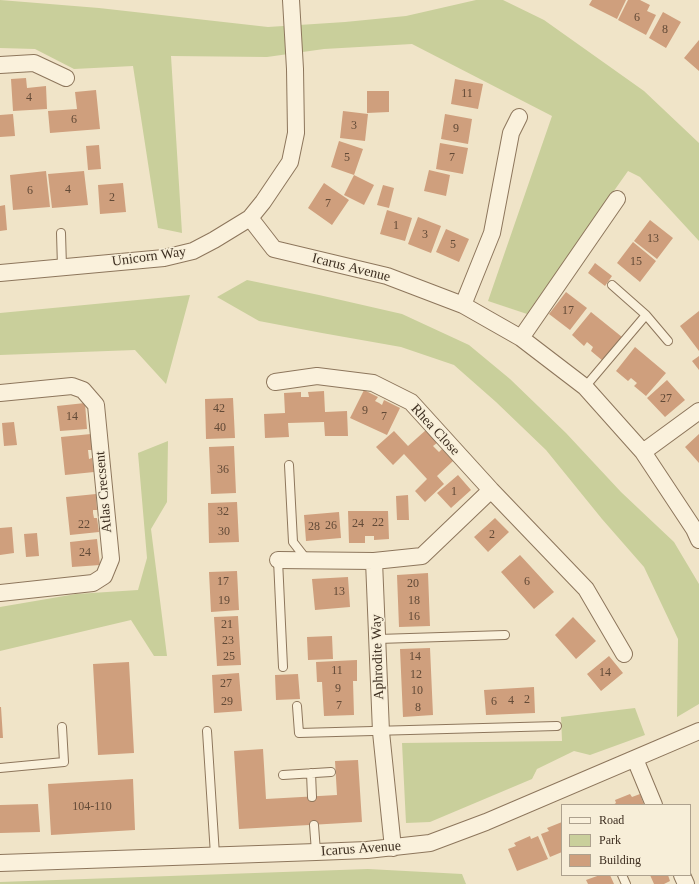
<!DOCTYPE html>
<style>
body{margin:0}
#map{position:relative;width:699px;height:884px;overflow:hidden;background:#f0e4c8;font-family:Georgia,serif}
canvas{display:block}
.legend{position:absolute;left:561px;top:804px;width:130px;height:72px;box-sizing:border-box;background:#f7eed8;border:1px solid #ada18e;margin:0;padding:5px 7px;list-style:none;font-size:12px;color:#3d2e20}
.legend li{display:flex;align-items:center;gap:8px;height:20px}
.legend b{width:20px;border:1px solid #ada18e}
</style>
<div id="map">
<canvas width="699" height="884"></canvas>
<ul class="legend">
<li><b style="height:5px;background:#faf1dc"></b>Road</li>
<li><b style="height:11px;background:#c9cf9b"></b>Park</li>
<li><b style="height:11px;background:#cf9f7d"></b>Building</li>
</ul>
</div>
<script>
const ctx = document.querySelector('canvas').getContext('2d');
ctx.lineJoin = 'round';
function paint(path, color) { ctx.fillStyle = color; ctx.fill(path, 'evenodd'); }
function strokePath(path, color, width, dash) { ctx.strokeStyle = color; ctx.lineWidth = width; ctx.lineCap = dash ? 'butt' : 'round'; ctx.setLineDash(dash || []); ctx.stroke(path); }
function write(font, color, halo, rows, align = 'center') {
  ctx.font = font + ' Georgia,serif'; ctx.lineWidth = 3; ctx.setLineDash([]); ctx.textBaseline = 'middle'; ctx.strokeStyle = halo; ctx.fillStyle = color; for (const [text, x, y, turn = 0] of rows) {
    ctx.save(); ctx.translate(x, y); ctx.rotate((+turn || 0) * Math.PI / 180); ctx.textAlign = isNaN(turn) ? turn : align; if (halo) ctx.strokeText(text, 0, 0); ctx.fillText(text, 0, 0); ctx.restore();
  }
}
paint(new Path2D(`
 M0,0L99,8L268,27L345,22L406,16L476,0H503L544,20L644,91L699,143V241L640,177L628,171L527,314L488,301L552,116L412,44L324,49L267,57L171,56L182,233L158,228L133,66L74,69L35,49L0,48Z
 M247,280L319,295L402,314L469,345L510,379L566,433L621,492L674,542L699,584V704L677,717L678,639L644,567L602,519L546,450L496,402L454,365L401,347L322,333L259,321L217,297Z
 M190,295L166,384L135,350L0,355V313Z
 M168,441L167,502L151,529L167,656H154L131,620L0,651V607L76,594L138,590L147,558L138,453Z
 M635,708L645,735L590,755L574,751L537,769L532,779L430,822L406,823L402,743L562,741L561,717Z
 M368,869L462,874L466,884H0V882Z`), '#c9cf9b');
paint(new Path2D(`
 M592,0H626L617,19L589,5Z
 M628,0H640L650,5L647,11L656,15L646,35L618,20Z
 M663,12L681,22L666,48L649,38Z
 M699,40V71L684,58Z
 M26,78L27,88L46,86L47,109L13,111L11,79Z
 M455,79L483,84L478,109L451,104Z
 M96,90L100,129L50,133L48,111L77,109L75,92Z
 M367,91H389V112L367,113Z
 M343,111L368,114L365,141L340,138Z
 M13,114L15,136L0,137V115Z
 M445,114L472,119L468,144L441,139Z
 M339,141L363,149L354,175L331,167Z
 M440,143L468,148L463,174L436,169Z
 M99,145L101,169L88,170L86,146Z
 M429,170L450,175L446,196L424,191Z
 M46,171L50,207L13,210L10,175Z
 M84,171L88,205L52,208L48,174Z
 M354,175L374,185L364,205L344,195Z
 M123,183L126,212L100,214L98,185Z
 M324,183L349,200L332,225L308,208Z
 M383,185L394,188L389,208L377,205Z
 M5,205L7,230L0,231V206Z
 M387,210L412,218L405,241L380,234Z
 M418,217L441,226L431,253L408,244Z
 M650,220L673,238L657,259L634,241Z
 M446,229L469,239L459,262L436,252Z
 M633,242L656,261L640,282L617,263Z
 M595,263L612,276L605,286L588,273Z
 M566,292L587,308L570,330L549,314Z
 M699,311V351L680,326Z
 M591,312L622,337L603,361L591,351L593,347L587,342L584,346L572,335Z
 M635,347L666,373L646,396L634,386L637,383L631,378L628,381L616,371Z
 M699,356V370L692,361Z
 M667,380L685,400L665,417L647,398Z
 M364,390L378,397L375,401L379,403L382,405L384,400L400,408L387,435L350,418Z
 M324,391L325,412L347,411L348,436H325L324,422L288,423L289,437L265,438L264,414L285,413L284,393L301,392V397H309L308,392Z
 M233,398L235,438L206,439L205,399Z
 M85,403L87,429L60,431L57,406Z
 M14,422L17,445L4,446L2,423Z
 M426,430L437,443L433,446L439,452L442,449L453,461L437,476L444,484L425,502L415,491L427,479L404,454L393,465L376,447L394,431L408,446Z
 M91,434L92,450H88L89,459L92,458L94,472L65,475L61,437Z
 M699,434V463L685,447Z
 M234,446L236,493L211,494L209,447Z
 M458,475L471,490L451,508L437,493Z
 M96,494L97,510H93V513L94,518H97L99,532L70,535L66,497Z
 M408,495L409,520H397L396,496Z
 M237,502L239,542L209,543L208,503Z
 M348,511H388L389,539L374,540V536H365V543H349Z
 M339,512L341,538L306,541L304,515Z
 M495,518L509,532L488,552L474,537Z
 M12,527L14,553L0,555V528Z
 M37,533L39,556L26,557L24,534Z
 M97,539L100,565L72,567L70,542Z
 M520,555L554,592L534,609L501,572Z
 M237,571L239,610L211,612L209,572Z
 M428,573L430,626L399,627L397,575Z
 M348,577L350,607L315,610L312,579Z
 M238,616L241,665L217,666L214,617Z
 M573,617L596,641L576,659L555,635Z
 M332,636L333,659L308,660L307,637Z
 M430,648L433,715L403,717L400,649Z
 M609,656L623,673L601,691L587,674Z
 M357,660V681H353L354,715L324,716L322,682H317L316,662Z
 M129,662L134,753L98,755L93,664Z
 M239,673L242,711L214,713L212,675Z
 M298,674L300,699L276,700L275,675Z
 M534,687L535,713L486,715L484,690Z
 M0,707H1L3,738H0Z
 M263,749L266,799L337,795L335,761L358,760L362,822L239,829L234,751Z
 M133,779L135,830L51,835L48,784Z
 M630,794L632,797L640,794L644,805H613L616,803L615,800Z
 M38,804L40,832L0,833V805Z
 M562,822V852L550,857L541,834L549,831L547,828Z
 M530,836L531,839L538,836L548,859L517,871L508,849L516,846L514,843Z
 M600,875H610L614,884H588L586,880Z
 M650,875H668L670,881L664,884H654Z`), '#cf9f7d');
const lane = new Path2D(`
 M61,233L62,267
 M646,315L668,341
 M585,387L646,315L612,285
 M289,465L293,542L307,560
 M278,560L283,667
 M378,639L505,635
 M297,706L299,733L557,726
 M207,731L215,855
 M0,768L64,762L62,727
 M311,773L312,797
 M283,775L331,772
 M314,825L316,852
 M622,875L626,884`);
const street = new Path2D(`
 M0,65L34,63L66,78
 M250,218L274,249L387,276L463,305L521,338L585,387L643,452L694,529L699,540
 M0,273L164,258L193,251L214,240L250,218L263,202L290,162L296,133L295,69L291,0
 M463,305L492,233L511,133L519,117
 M521,338L617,199
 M275,382L317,376L373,383L411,402L491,490L586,589L624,654
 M0,393L72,386L83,390L96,405L111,559L104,576L93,583L0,593
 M643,452L699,411
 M278,560L374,561L381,732L393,848
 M374,561L422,556L491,490
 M635,759L654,805
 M0,863L316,852L367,850L430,843L486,822L699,731
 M682,875L686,884`);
strokePath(lane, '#8d765c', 10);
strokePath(street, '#8d765c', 18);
strokePath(lane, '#faf1dc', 8);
strokePath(street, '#faf1dc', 16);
write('12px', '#624a37', null, [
 ["6",637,18],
 ["8",665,30],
 ["11",467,94],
 ["4",29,98],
 ["6",74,120],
 ["3",354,126],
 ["9",456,129],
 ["5",347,158],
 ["7",452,158],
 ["4",68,190],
 ["6",30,191],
 ["2",112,198],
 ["7",328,204],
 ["1",396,226],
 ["3",425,235],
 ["13",653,239],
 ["5",453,245],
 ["15",636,262],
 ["17",568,311],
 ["27",666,399],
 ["42",219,409],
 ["9",365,411],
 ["14",72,417],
 ["7",384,417],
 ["40",220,428],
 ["36",223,470],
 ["1",454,492],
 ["32",223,512],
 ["22",378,523],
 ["24",358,524],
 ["22",84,525],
 ["26",331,526],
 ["28",314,527],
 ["30",224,532],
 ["2",492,535],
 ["24",85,553],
 ["17",223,582],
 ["6",527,582],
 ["20",413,584],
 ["13",339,592],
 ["19",224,601],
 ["18",414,601],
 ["16",414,617],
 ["21",227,625],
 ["23",228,641],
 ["25",229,657],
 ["14",415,657],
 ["11",337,671],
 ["14",605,673],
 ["12",416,675],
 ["27",226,684],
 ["9",338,689],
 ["10",417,691],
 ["2",527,700],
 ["4",511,701],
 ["29",227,702],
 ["6",494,702],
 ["7",339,706],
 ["8",418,708],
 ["104-110",92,807]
]);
write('14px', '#3d2e20', '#f7eed8', [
 ["Unicorn Way",149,257,-8],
 ["Icarus Avenue",351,268,14],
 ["Rhea Close",435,430,47],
 ["Atlas Crecsent",104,492,-95],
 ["Aphrodite Way",378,657,-92],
 ["Icarus Avenue",361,849,-4]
]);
</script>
